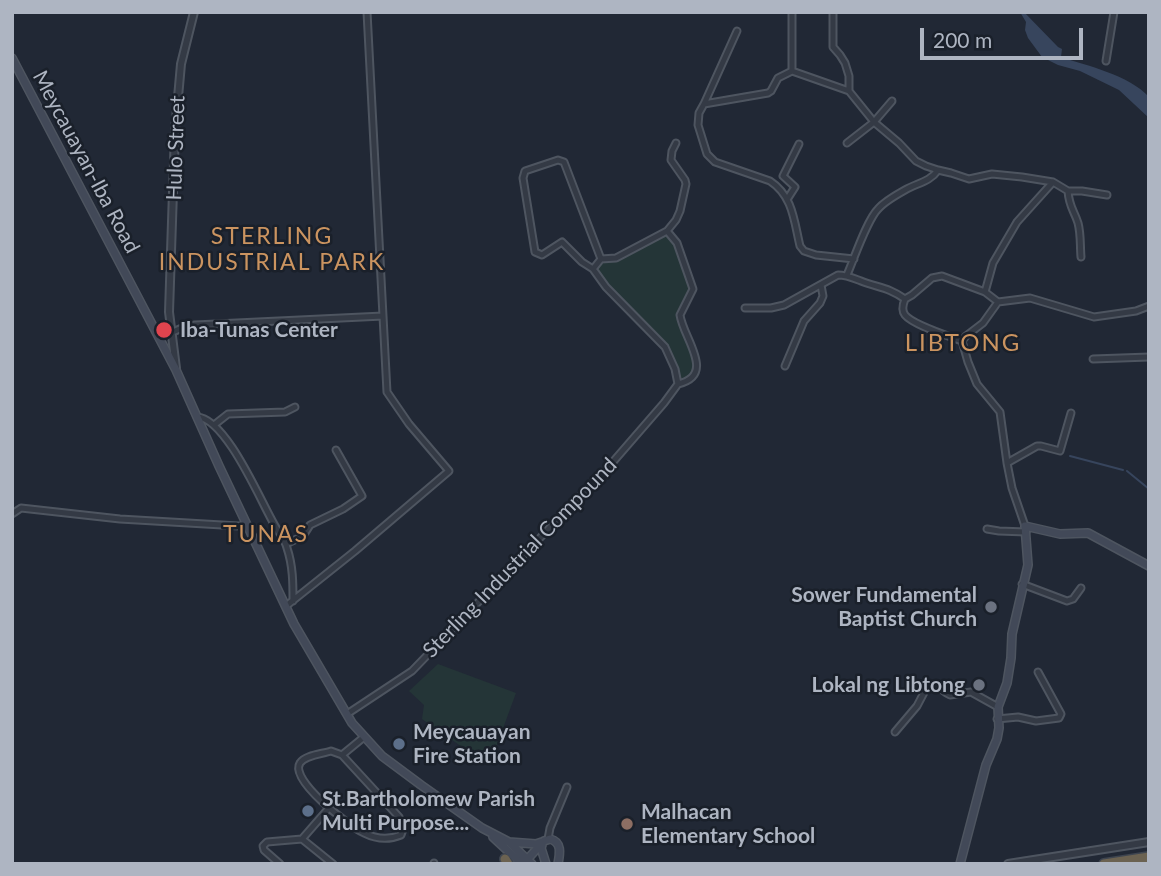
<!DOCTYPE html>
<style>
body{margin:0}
#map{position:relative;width:1161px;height:876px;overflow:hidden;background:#212835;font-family:Lato,sans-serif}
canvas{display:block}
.frame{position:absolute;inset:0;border:14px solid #aeb5c2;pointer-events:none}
.scale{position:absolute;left:920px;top:28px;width:163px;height:32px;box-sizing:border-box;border:4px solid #aeb5c2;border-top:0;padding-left:9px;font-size:21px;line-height:24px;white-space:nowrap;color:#aeb5c2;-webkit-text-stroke:5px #1a202a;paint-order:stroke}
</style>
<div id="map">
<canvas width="1161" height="876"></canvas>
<div class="frame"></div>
<div class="scale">200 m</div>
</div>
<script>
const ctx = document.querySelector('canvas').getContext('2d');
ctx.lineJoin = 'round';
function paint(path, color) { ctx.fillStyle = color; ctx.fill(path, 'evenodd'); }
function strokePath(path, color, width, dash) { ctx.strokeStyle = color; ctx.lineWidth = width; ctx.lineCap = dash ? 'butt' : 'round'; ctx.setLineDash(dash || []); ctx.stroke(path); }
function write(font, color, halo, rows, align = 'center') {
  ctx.font = font + ' Lato,sans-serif'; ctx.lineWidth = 5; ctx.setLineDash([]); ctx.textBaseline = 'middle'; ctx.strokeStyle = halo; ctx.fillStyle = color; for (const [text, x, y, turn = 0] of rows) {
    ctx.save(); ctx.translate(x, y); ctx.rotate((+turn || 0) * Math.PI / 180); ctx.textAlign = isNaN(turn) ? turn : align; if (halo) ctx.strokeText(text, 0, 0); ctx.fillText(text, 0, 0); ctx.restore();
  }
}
paint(new Path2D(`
 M667,231L677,243L693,289L680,315L695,354L696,372L678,384L670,355L606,287L593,269L601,259L616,258Z
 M438,664L516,693L491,761L488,765L422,719L424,705L409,691Z`), '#243537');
paint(new Path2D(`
 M1020,12H1024L1058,47L1062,49L1061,57C1088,66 1129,75 1149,97V118L1119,90L1080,71L1058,65L1042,57L1028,38L1025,30L1026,22Z`), '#37455d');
strokePath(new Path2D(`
 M1070,456L1123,470
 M1127,471L1149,489`), '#37455d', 2);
const minor = new Path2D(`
 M792,12V71L849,91L874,122L899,143L916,161L926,166L938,170C930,182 917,183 905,190C896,195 884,202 878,209C867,220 854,259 847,275
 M833,12V47L840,55L845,63L849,76V91
 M1106,61L1114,12
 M792,71L778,78L771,91L768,93L704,104L699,113L698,125L707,154L715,162L770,181C793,196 794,221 800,246L804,251L816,255L854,259
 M704,104L737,31
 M847,143L874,122L892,101
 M938,170L951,173L969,179L992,174L1022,177L1053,182L1068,191H1082L1107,195
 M1068,191C1069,207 1074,210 1078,223C1081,234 1080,246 1081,257
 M788,198L795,187L783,176L799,144
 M667,231L677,243L693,289L680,315C683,338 717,375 678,384
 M601,259L564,162L558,160L525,171L523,178L535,252L542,255L562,242L582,262L593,269L606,287L665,347L675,369L678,384
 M593,269L601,259L616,258L667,231L676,220L680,211L686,184L685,180L671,160L672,151L676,143
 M985,292L993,263L1017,222L1053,182
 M745,308H771L784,305L838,275C847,275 853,278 861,281C879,288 888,287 905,299
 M159,338L182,328L195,325L383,316
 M962,341C949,336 913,325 905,315C901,310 903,304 905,299L912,295L932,278L942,276L985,292L998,302L1030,298L1094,317L1136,311L1149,306
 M962,341L968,362L977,384L1000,412L1007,463L1012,488L1025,526
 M962,341L966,336L983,323L998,302
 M1093,359L1149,357
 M785,366L804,321L820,303L823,296L821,285
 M197,417C226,418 260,500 274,524C278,532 285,539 287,548C293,566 293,583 293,601
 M214,425L228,414L285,412L295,407
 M1007,463L1037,446H1041L1060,451L1071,413
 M12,514L21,508L120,519L239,526L247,525
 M987,529L999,531L1026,532
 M286,544L303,536L310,525L343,509L362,496L336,450
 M1022,584L1067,601L1073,599L1081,588
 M286,606L355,551L449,471L409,424L387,392L367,12
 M347,714L412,671L612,463L664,403L678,384
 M997,719L1018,717L1036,721L1059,718L1061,714L1038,672
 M895,732L917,706L928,685C939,684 941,691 950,695L971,692L998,707
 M331,751L342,755L399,817C403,823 404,829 401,835C389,840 376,839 364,833C349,826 289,780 300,763C305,755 322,754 331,751Z
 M342,755L364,737
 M302,839L333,864
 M548,839L550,828L567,787
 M280,864L264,850L263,846L267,842L302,839L329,808
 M434,864V863`);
const tertiary = new Path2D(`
 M176,368L169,312L175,131L181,64L194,12
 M1008,864L1149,842`);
const secondary = new Path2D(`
 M12,58L176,370L219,466L294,624L352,723L382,756L421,785L482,828L509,842L532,864
 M493,837L522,864
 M509,842L536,844L542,842
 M542,845L541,848L546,864
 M523,864L544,841L550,839C562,842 560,853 558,864
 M960,864L986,765L997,739L999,728L998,707L1007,683L1011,658L1012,634L1028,565L1025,526L1060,534L1088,533L1149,566`);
const motorway = new Path2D(`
 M505,859L508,864
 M1104,864L1149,857`);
strokePath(minor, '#4e5560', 9);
strokePath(tertiary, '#4e5560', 10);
strokePath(secondary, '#4e5560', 10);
strokePath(motorway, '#3e4550', 12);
strokePath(minor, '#343a45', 5);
strokePath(tertiary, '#343a45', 6);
strokePath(secondary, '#424958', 7);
strokePath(motorway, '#6b6251', 9);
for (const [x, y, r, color] of [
 [164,330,9,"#e0444e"],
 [991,607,7,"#6b7280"],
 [979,685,7,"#6b7280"],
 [399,744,7,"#5c6f8a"],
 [308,811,7,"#5c6f8a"],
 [627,824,7,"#8d6e63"]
]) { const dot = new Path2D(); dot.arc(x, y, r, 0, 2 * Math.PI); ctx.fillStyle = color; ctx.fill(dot); strokePath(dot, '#1a202a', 2.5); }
write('21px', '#aeb5c2', '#1a202a', [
 ["Hulo Street",176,148,-88],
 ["Meycauayan-Iba Road",86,162,62],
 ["Sterling Industrial Compound",520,558,-46]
]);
write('bold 21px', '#aeb5c2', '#1a202a', [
 ["Iba-Tunas Center",180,330],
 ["Sower Fundamental",977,595,"right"],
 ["Baptist Church",977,619,"right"],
 ["Lokal ng Libtong",965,685,"right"],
 ["Meycauayan",413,732],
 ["Fire Station",413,756],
 ["St.Bartholomew Parish",322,799],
 ["Multi Purpose...",322,823],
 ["Malhacan",641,812],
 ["Elementary School",641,836]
], 'left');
ctx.letterSpacing = '2px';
write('23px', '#cb9460', '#1a202a', [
 ["STERLING",272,237],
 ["INDUSTRIAL PARK",272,263],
 ["TUNAS",266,535]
]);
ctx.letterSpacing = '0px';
ctx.letterSpacing = '2px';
write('24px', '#cb9460', '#1a202a', [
 ["LIBTONG",963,343]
]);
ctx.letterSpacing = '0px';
</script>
